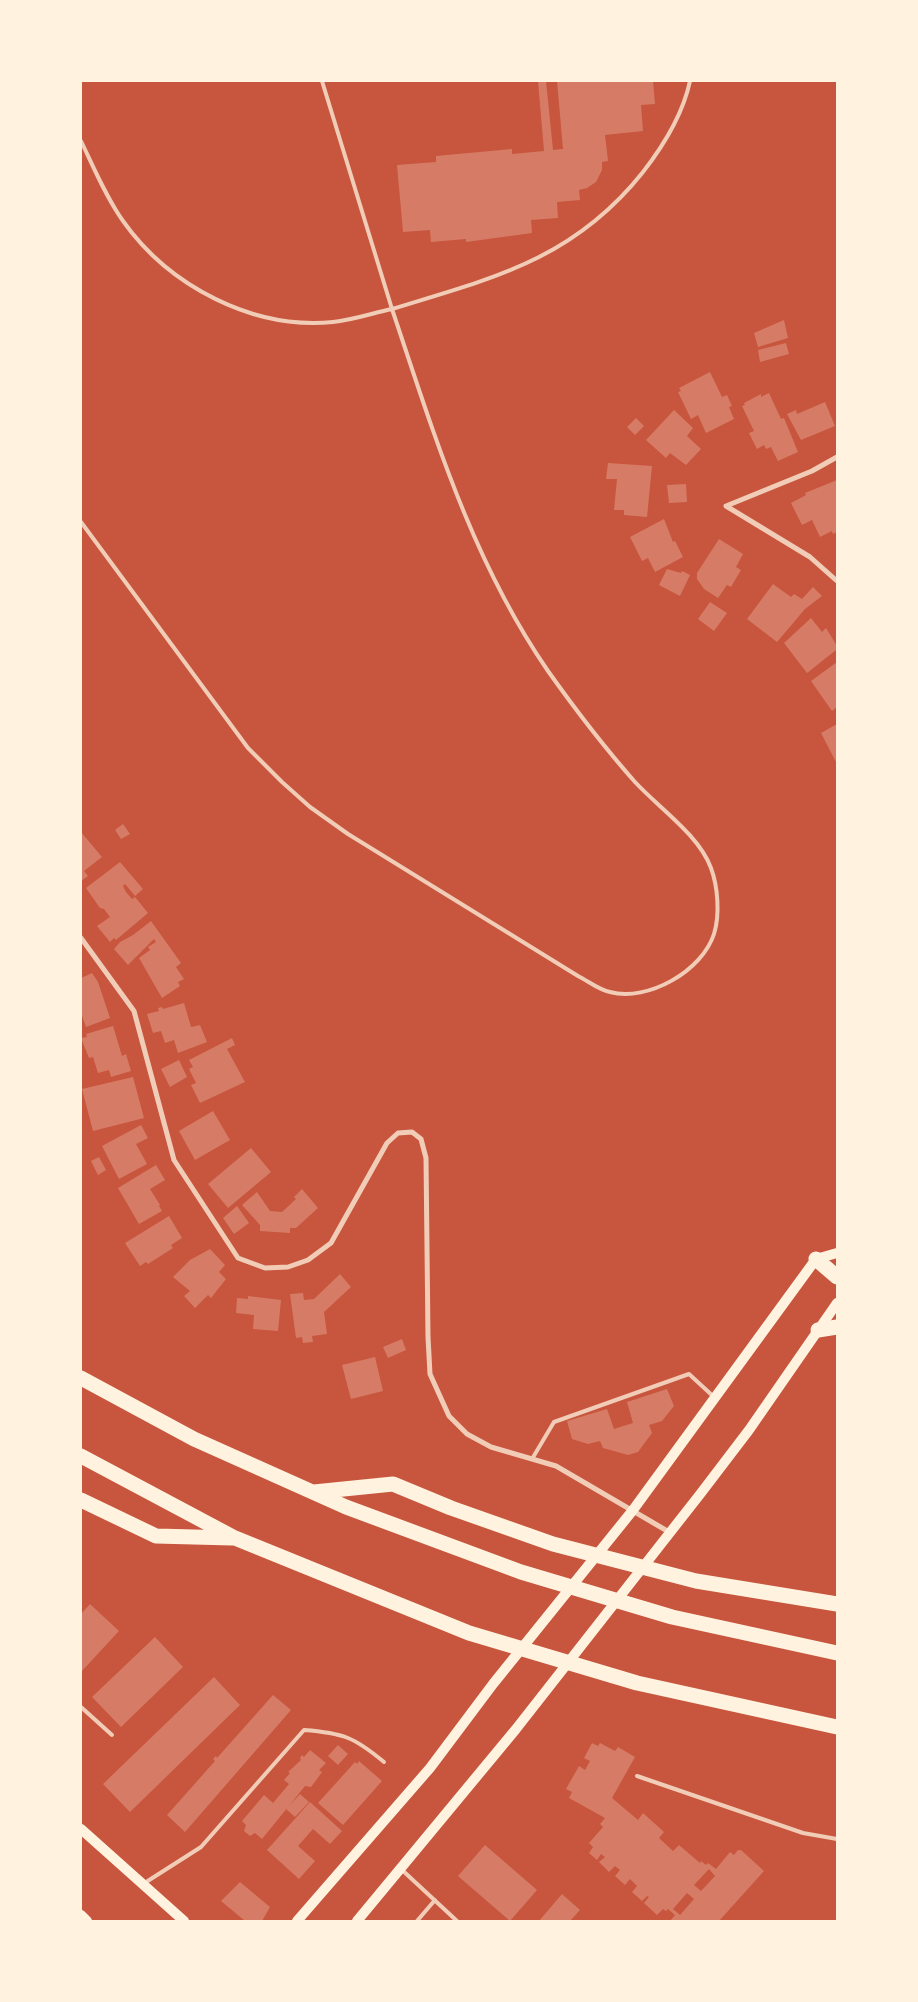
<!DOCTYPE html>
<style>
body{margin:0}
#map{position:relative;width:918px;height:2002px;overflow:hidden;background:#c8553d;font-family:Inter,sans-serif}
canvas{display:block}
.frame{position:absolute;inset:0;border:82px solid #fff3e0;pointer-events:none}
</style>
<div id="map">
<canvas width="918" height="2002"></canvas>
<div class="frame"></div>
</div>
<script>
const ctx = document.querySelector('canvas').getContext('2d');
ctx.lineJoin = 'round';
function paint(path, color) { ctx.fillStyle = color; ctx.fill(path, 'evenodd'); }
function strokePath(path, color, width, dash) { ctx.strokeStyle = color; ctx.lineWidth = width; ctx.lineCap = dash ? 'butt' : 'round'; ctx.setLineDash(dash || []); ctx.stroke(path); }
paint(new Path2D(`
 M538,81H546L553,150L563,149L557,81H653L655,104L641,105L643,131L605,135L608,161L602,162V170L596,182L587,188L579,190L580,200L557,202L558,218L531,220L532,233L466,242V239L431,242L430,230L403,232L397,165L436,162V156L512,149V154L544,151Z
 M784,320L788,338L758,347L754,333Z
 M786,343L789,354L760,362L758,350Z
 M710,372L722,397L727,395L732,406L729,407L734,419L706,433L698,415L691,419L678,392L681,391L679,388Z
 M769,393L781,419L784,418L798,452L778,461L771,447L766,449L764,445L757,449L749,433L754,431L742,406L745,405L744,403L761,394V397Z
 M825,402L835,426L801,440L787,414L796,410L797,414Z
 M674,410L693,428L687,436L701,449L686,465L670,453L666,458L646,440Z
 M636,418L644,426L635,435L627,427Z
 M608,463L652,466L647,517L624,515V510H614L617,479H606Z
 M837,480V532L833,534L832,531L820,537L812,520L802,525L791,503L806,495L805,493Z
 M686,484L687,502L669,503L667,485Z
 M664,519L673,542L675,541L683,557L655,572L648,558L642,561L630,537Z
 M719,539L743,554L736,567L741,570L731,587L727,585L718,598L704,589L697,579V573Z
 M667,569L681,573L682,571L690,575L680,596L659,585Z
 M773,584L791,597L794,594L802,599L813,587L822,596L805,609L777,642L747,619Z
 M710,602L727,613L714,631L698,619Z
 M811,618L822,632L826,628L837,646L836,650L807,673L784,643Z
 M837,662V707L832,711L811,681Z
 M837,724V764L821,733Z
 M123,824L130,834L121,839L115,830Z
 M81,832L102,857L84,871L88,876L81,881Z
 M120,862L143,889L135,896L125,884L123,886L126,892L132,899L135,897L148,913L116,940L114,938L110,942L97,926L110,917L104,909L100,908L86,888Z
 M151,921L181,963L176,967L184,979L178,982L180,986L162,998L139,958L150,950L148,947L156,942L154,939L128,965L114,949L120,942L133,935Z
 M92,973L98,982L110,1018L86,1027L81,1013V978Z
 M184,1003L191,1027L200,1025L207,1042L178,1053L174,1040L165,1043L161,1031L153,1033L147,1014L159,1011L158,1008L162,1007L163,1009Z
 M113,1026L122,1056L126,1054L131,1071L111,1077L109,1070L98,1073L93,1057L89,1058L81,1038L87,1037L86,1034Z
 M232,1038L235,1045L227,1049L245,1082L200,1103L191,1085L196,1083L189,1069L193,1067L189,1060Z
 M179,1060L187,1077L170,1087L161,1069Z
 M133,1077L144,1118L93,1131L82,1089Z
 M213,1111L230,1140L195,1160L179,1131Z
 M141,1125L148,1138L136,1144L147,1164L119,1179L102,1146Z
 M251,1148L271,1172L228,1208L208,1184Z
 M99,1157L106,1170L98,1175L91,1161Z
 M156,1165L165,1180L150,1189L160,1205L159,1206L162,1211L139,1224L118,1188Z
 M302,1189L318,1208L296,1228H290V1233L260,1231V1225L242,1205L257,1192L270,1211L282,1212L296,1199L294,1197Z
 M237,1206L249,1223L234,1234L223,1218Z
 M169,1216L182,1238L171,1245L173,1248L148,1264L146,1262L140,1266L125,1243Z
 M210,1249L225,1265L219,1272L226,1279L211,1298L208,1295L195,1308L184,1296L190,1291L173,1277L190,1260Z
 M340,1274L351,1287L324,1312L327,1334L312,1336L313,1342L303,1343L302,1337L296,1338L290,1294L303,1293L304,1300L314,1299Z
 M248,1296L281,1300L278,1331L253,1329L254,1315L236,1313L237,1298L248,1299Z
 M402,1339L406,1350L388,1358L383,1347Z
 M375,1357L383,1391L351,1399L342,1365Z
 M667,1389L674,1406L662,1421L649,1425L652,1433L638,1452L628,1455L603,1448L600,1441L588,1444L572,1439L567,1421L607,1409L614,1429L633,1423L627,1402Z
 M90,1604L119,1631L81,1672V1614Z
 M155,1637L183,1667L121,1727L92,1697Z
 M214,1677L240,1705L130,1812L103,1784Z
 M273,1695L291,1710L185,1832L167,1815L215,1761L213,1759L216,1756L217,1758Z
 M592,1743L598,1746L600,1743L615,1751L618,1747L635,1757L612,1798L638,1820L643,1813L664,1832L659,1838L673,1851L679,1845L700,1863L701,1861L706,1865L708,1863L716,1869L730,1852L734,1855L738,1850H741L764,1871L719,1921H670L675,1915L668,1909L666,1911L663,1909L657,1915L644,1903L649,1897L647,1896L642,1901L632,1892L637,1886L630,1879L625,1885L615,1876L620,1870L615,1866L609,1872L599,1862L605,1857L601,1854L597,1860L589,1853L593,1847L589,1843L603,1827L600,1824L605,1818L569,1798L572,1792L566,1789L579,1766L585,1770L590,1761L584,1758ZM709,1869L715,1876L701,1891L694,1885ZM687,1893L694,1899L680,1915L673,1909Z
 M338,1745L348,1754L338,1765L328,1756Z
 M310,1750L326,1763L319,1770L322,1772L320,1775L311,1787L305,1786L262,1839L255,1833L250,1836L244,1831L246,1825L242,1821L264,1795L273,1803L289,1784L284,1780L290,1773L288,1772L301,1760L300,1758L302,1755L304,1757Z
 M359,1761L382,1781L343,1825L318,1803L355,1762L357,1764Z
 M300,1794L309,1802L295,1817L286,1809Z
 M310,1802L342,1831L330,1844L313,1829L298,1846L315,1861L299,1879L267,1850Z
 M485,1845L537,1890L510,1921L458,1876Z
 M240,1882L270,1907L262,1921H245L221,1901Z
 M562,1894L580,1910L570,1921H539Z`), '#d67c66');
strokePath(new Path2D(`
 M322,81L392,309C494,278 574,259 643,172C664,145 683,114 690,81
 M81,141C94,168 106,197 123,221C169,286 253,330 333,322C353,320 373,313 392,309C434,434 472,561 548,671C575,709 604,747 635,782C659,808 699,835 711,868C718,887 720,915 714,934C702,971 648,1002 610,992C599,990 588,981 578,976L348,834L310,807L282,782L248,748L81,522
 M532,1459L554,1422L689,1374L714,1397
 M81,1707L112,1735
 M637,1776L803,1833L837,1839
 M401,1869L457,1921
 M143,1884L201,1847L304,1730C343,1733 354,1737 384,1762
 M417,1921L435,1900`), '#f1ccb7', 4);
strokePath(new Path2D(`
 M837,457L812,471L726,506L810,557L837,581
 M81,938L134,1011L174,1160L238,1258L265,1268L288,1267L308,1260L331,1243L387,1143L398,1133L412,1132L421,1139L426,1158L428,1337L430,1374L449,1416L467,1434L491,1447L556,1466L669,1532`), '#f1ccb7', 5);
strokePath(new Path2D(`
 M81,1829L184,1921
 M81,1915L87,1921
 M297,1921L430,1768L493,1684L633,1510L816,1259L837,1253
 M357,1921L516,1729L701,1493L749,1430L837,1303`), '#fff3e0', 10);
strokePath(new Path2D(`
 M816,1259L837,1277
 M818,1330L837,1327
 M81,1378L194,1439L346,1507L521,1572L672,1617L837,1653
 M81,1456L235,1538L469,1633L637,1683L837,1727
 M314,1492L393,1484L451,1508L553,1544L696,1581L837,1604
 M81,1500L156,1536L232,1538`), '#fff3e0', 15);
</script>
